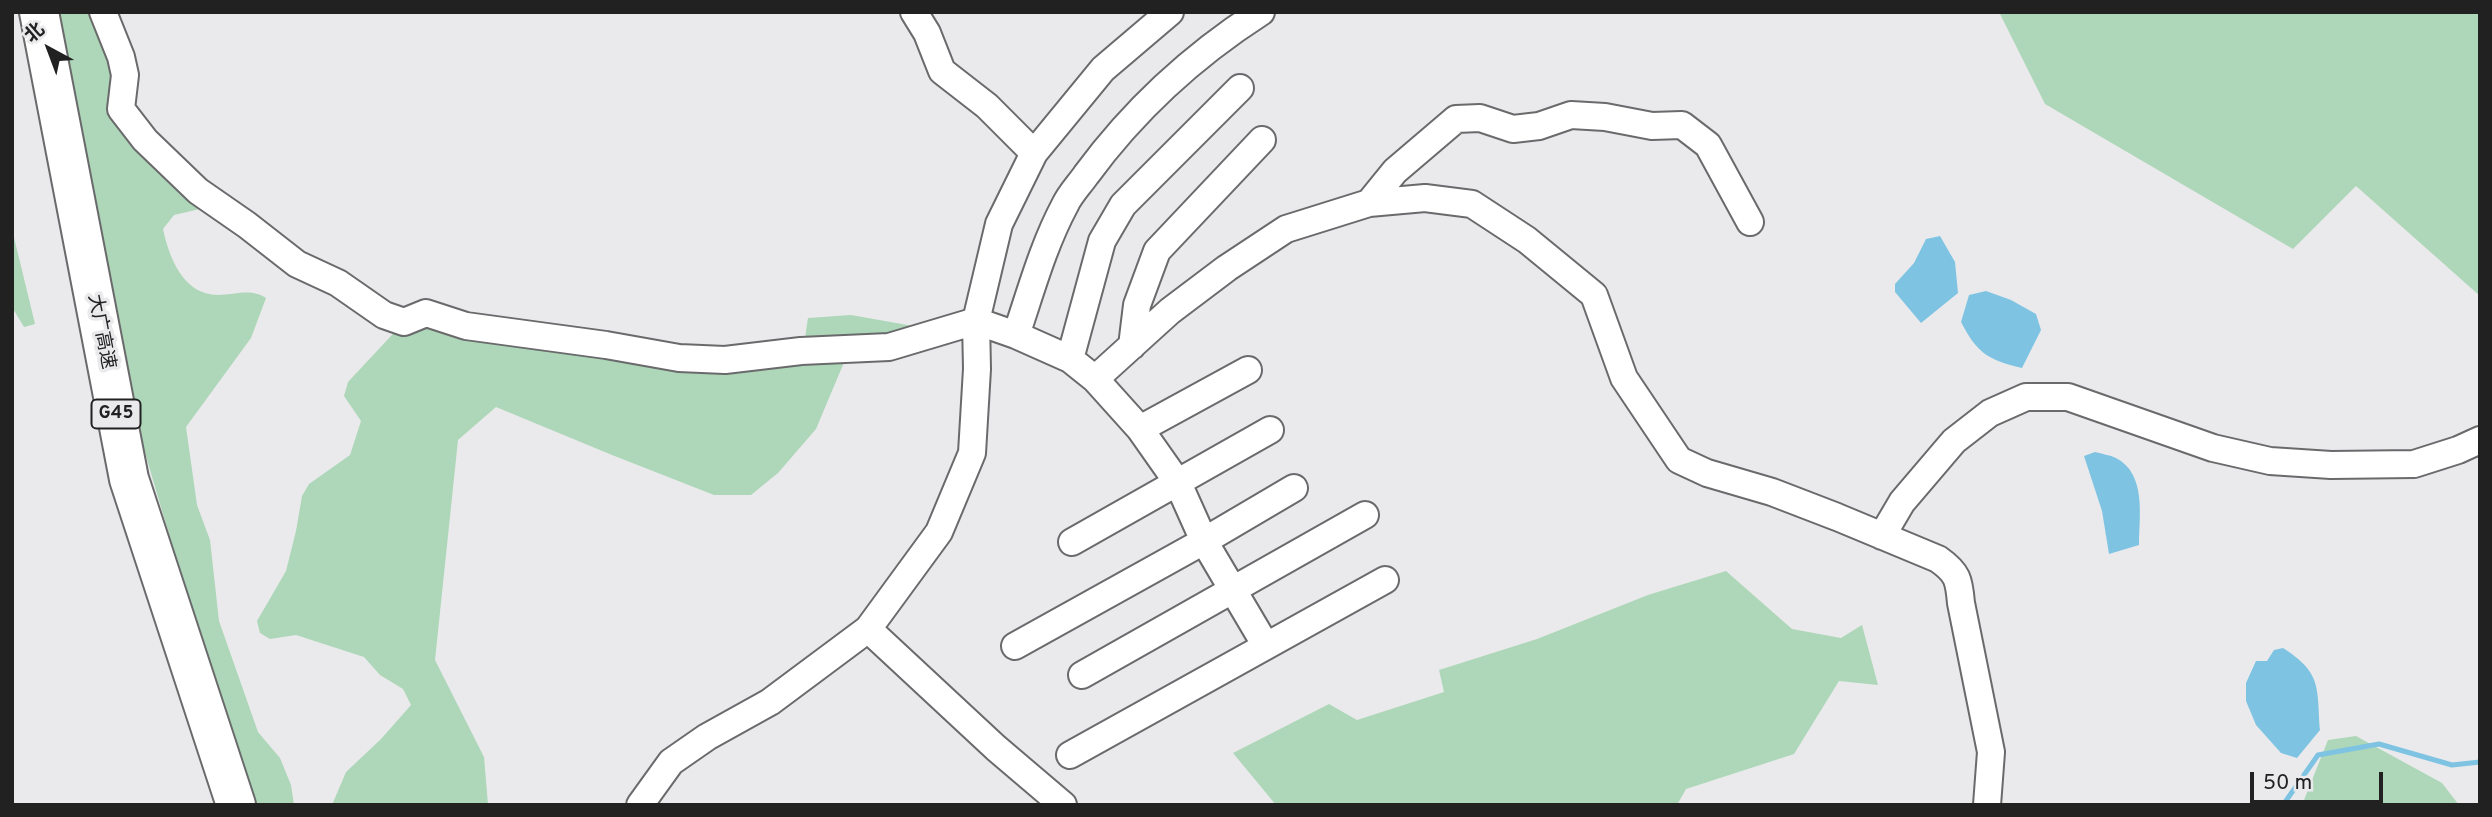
<!DOCTYPE html>
<meta charset="utf-8">
<style>
body{margin:0}
#map{position:relative;width:2492px;height:817px;overflow:hidden;background:#eaeaec;font-family:Overpass,"Noto Sans SC",sans-serif}
canvas{display:block}
.frame{position:absolute;inset:0;border:14px solid #212122;pointer-events:none}
.north{position:absolute;left:14px;top:14px;width:70px;height:70px;-webkit-text-stroke:5px #eaeaec;paint-order:stroke;rotate:319deg;font-size:19px;font-weight:700;line-height:28px;text-align:center;color:#212122}
.north::after{content:'';display:block;margin:auto;width:24px;height:32px;background:#212122;clip-path:polygon(50% 0,100% 100%,50% 72%,0 100%)}
.scale{position:absolute;left:2250px;top:772px;width:133px;height:32px;box-sizing:border-box;border:4px solid #212122;border-top:0;padding-left:9px;font-size:21px;line-height:24px;white-space:nowrap;color:#212122;-webkit-text-stroke:5px #eaeaec;paint-order:stroke}
</style>
<div id="map">
<canvas width="2492" height="817"></canvas>
<div class="frame"></div>
<div class="north">北</div>
<div class="scale">50 m</div>
</div>
<script>
const ctx = document.querySelector('canvas').getContext('2d');
ctx.lineJoin = 'round';
function paint(path, color) { ctx.fillStyle = color; ctx.fill(path, 'evenodd'); }
function strokePath(path, color, width, dash) { ctx.strokeStyle = color; ctx.lineWidth = width; ctx.lineCap = dash ? 'butt' : 'round'; ctx.setLineDash(dash || []); ctx.stroke(path); }
function write(font, color, halo, rows, align = 'center') {
  ctx.font = font + ' Overpass,"Noto Sans SC",sans-serif'; ctx.lineWidth = 7; ctx.setLineDash([]); ctx.textBaseline = 'middle'; ctx.strokeStyle = halo; ctx.fillStyle = color; for (const [text, x, y, turn = 0] of rows) {
    ctx.save(); ctx.translate(x, y); ctx.rotate((+turn || 0) * Math.PI / 180); ctx.textAlign = isNaN(turn) ? turn : align; if (halo) ctx.strokeText(text, 0, 0); ctx.fillText(text, 0, 0); ctx.restore();
  }
}
paint(new Path2D(`
 M48,12H103L121,109L204,208L174,215L163,229C169,257 183,295 218,295C236,295 250,288 266,298L251,338L186,427L197,505L210,540L219,621L258,732L280,758L291,785L294,805H253L179,569L139,432Z
 M1999,12H2480V296L2356,186L2293,249L2045,104Z
 M12,229L35,324L24,327L12,307Z
 M851,315L930,329L845,360L816,429L778,473L751,495H714L612,455L496,407L458,440L435,660L484,757L488,805H332L346,772L381,739L411,705L403,689L380,675L364,657L296,635L270,639L260,633L257,621L286,571L296,531L302,496L309,484L350,455L361,421L344,396L348,382L404,322L678,358L805,338L808,318Z
 M1726,571L1792,629L1841,638L1862,625L1878,685L1839,681L1794,754L1686,789L1677,805H1276L1233,753L1329,704L1357,720L1444,692L1439,670L1537,639L1648,595Z
 M2356,736L2442,783L2459,805H2302L2328,740Z`), '#add7b8');
paint(new Path2D(`
 M1940,236L1955,262L1958,293L1921,323L1895,292V284L1914,263L1926,239Z
 M1986,291L2011,300L2036,314L2041,330L2022,368C1988,360 1977,353 1961,322L1969,295Z
 M2095,452C2102,454 2110,455 2116,458C2147,474 2139,517 2139,545L2109,554L2102,511L2084,456Z
 M2283,648C2322,673 2317,687 2320,730L2297,758L2281,753L2256,725L2246,701V683L2256,661H2267L2274,650Z`), '#7ec4e2');
strokePath(new Path2D(`
 M2283,805L2318,755L2379,744L2452,765L2480,762`), '#7ec4e2', 5);
const minor = new Path2D(`
 M103,12L121,57L125,75L121,109L145,140L198,191L247,225L297,264L338,283L384,315L404,322L426,313L466,326L606,345L679,358L725,360L801,351L889,347L976,321L1016,335L1070,359L1095,379L1140,429L1178,483L1204,541L1266,646
 M914,12L927,33L942,71L987,106L1034,153
 M1369,203L1395,171L1456,119L1480,118L1513,129L1539,126L1571,115L1605,117L1652,126L1682,125L1708,145L1750,222
 M1016,335C1031,291 1043,246 1065,205C1070,194 1079,185 1086,175C1133,111 1194,55 1261,12
 M1132,346L1137,305L1157,251L1262,140
 M1070,359L1102,241L1123,205L1240,88
 M1095,379L1170,311L1227,268L1286,229L1369,203L1425,198L1472,204L1527,240L1594,295L1624,378L1679,460L1707,473L1772,492L1837,517L1938,559C1958,573 1959,580 1961,603L1991,752L1987,805
 M1140,429L1248,370
 M1882,536L1902,502L1954,441L1990,413L2026,397H2068L2213,448L2270,461L2331,465L2414,464L2458,450L2480,440
 M1072,542L1270,430
 M868,629L996,748L1063,805
 M1015,646L1204,541L1294,488
 M1082,675L1365,515
 M1070,755L1385,580
 M640,805L671,762L707,737L770,702L868,629L939,532L972,453L977,369L976,321L999,224L1034,153L1103,69L1170,12`);
const highway = new Path2D(`
 M39,12L129,479L236,805`);
strokePath(minor, '#6a6a6c', 30);
strokePath(highway, '#6a6a6c', 42);
strokePath(minor, '#fff', 26);
strokePath(highway, '#fff', 38);
for (const [x, y, w] of [
 [116,414,49]
]) { const box = new Path2D(); box.roundRect(x - w / 2, y - 14.5, w, 29, 5); ctx.fillStyle = '#eaeaec'; ctx.fill(box); strokePath(box, '#212122', 2); }
write('bold 18px', '#212122', null, [
 ["G45",116,414]
]);
write('19px', '#212122', '#eaeaec', [
 ["大广高速",100,332,79]
]);
</script>
